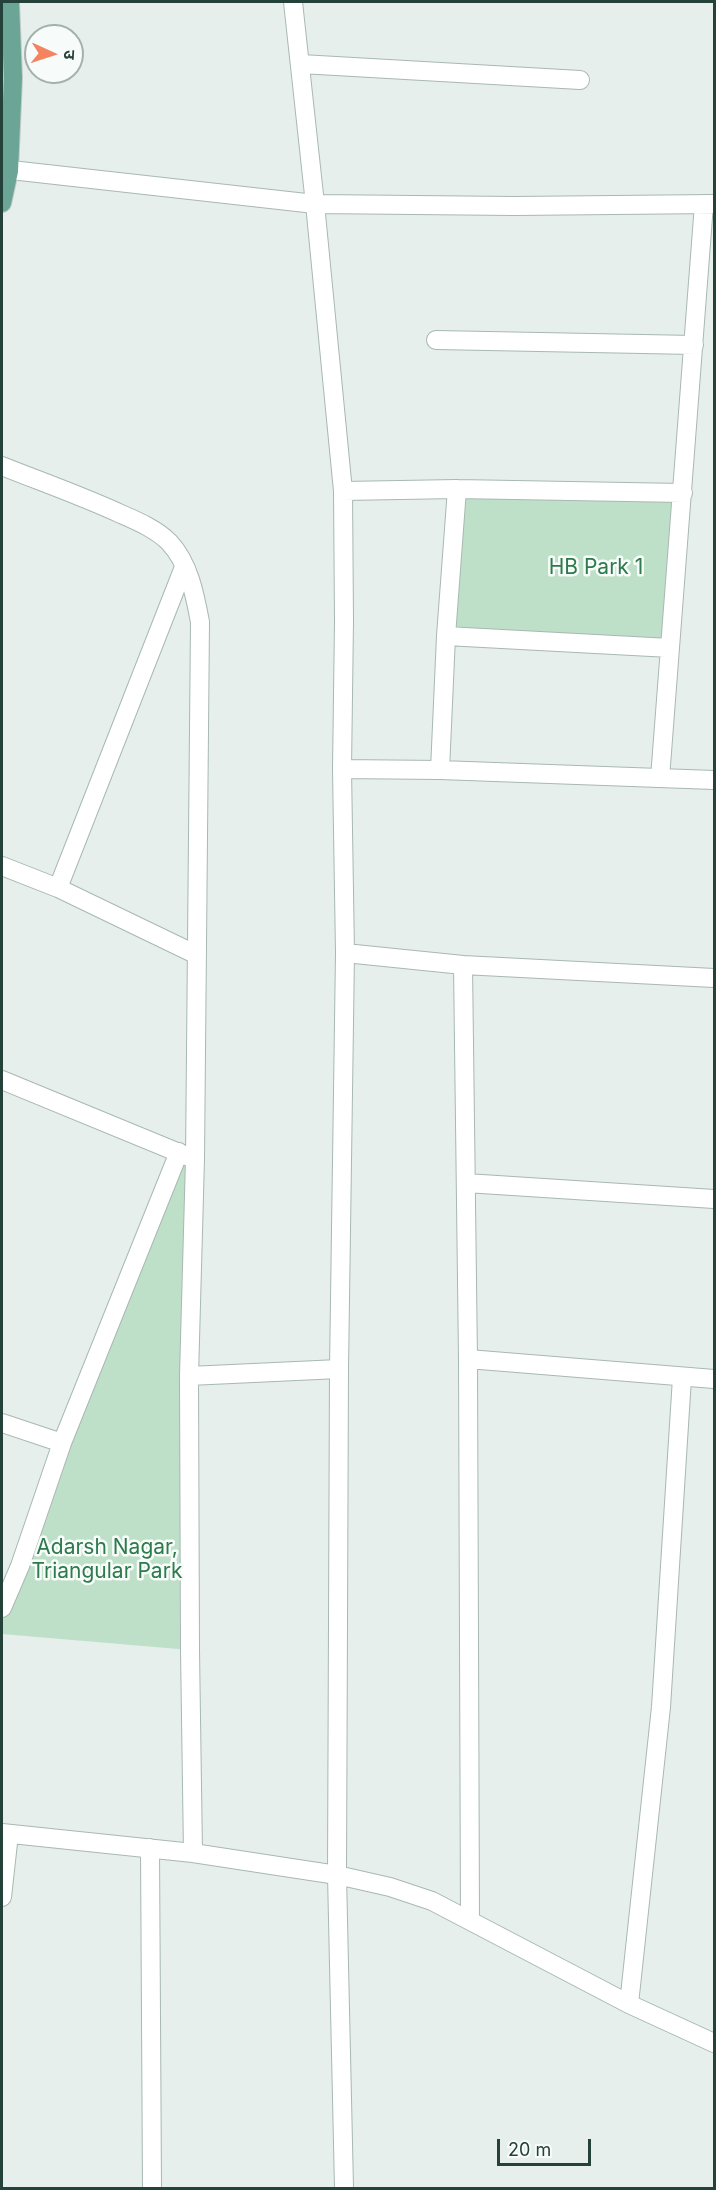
<!DOCTYPE html>
<meta charset="utf-8">
<style>
body{margin:0}
#map{position:relative;width:716px;height:2190px;overflow:hidden;background:#e6efeb;font-family:Inter,"Noto Sans Devanagari",sans-serif}
canvas{display:block}
.frame{position:absolute;inset:0;border:3px solid #24423a;pointer-events:none}
.north{position:absolute;left:24px;top:24px;width:60px;height:60px;box-sizing:border-box;background:#f7fbf9;border:2px solid #a3b1ad;border-radius:50%;rotate:93deg;font-size:16px;font-weight:700;line-height:24px;text-align:center;color:#24423a}
.north::after{content:'';display:block;margin:auto;width:21px;height:27px;background:#f4845f;clip-path:polygon(50% 0,100% 100%,50% 72%,0 100%)}
.scale{position:absolute;left:497px;top:2139px;width:94px;height:27px;box-sizing:border-box;border:3px solid #24423a;border-top:0;padding-left:8px;font-size:18px;line-height:21px;white-space:nowrap;color:#24423a;-webkit-text-stroke:4px #f7fbf9;paint-order:stroke}
</style>
<div id="map">
<canvas width="716" height="2190"></canvas>
<div class="frame"></div>
<div class="north">उ</div>
<div class="scale">20 m</div>
</div>
<script>
const ctx = document.querySelector('canvas').getContext('2d');
ctx.lineJoin = 'round';
function paint(path, color) { ctx.fillStyle = color; ctx.fill(path, 'evenodd'); }
function strokePath(path, color, width, dash) { ctx.strokeStyle = color; ctx.lineWidth = width; ctx.lineCap = dash ? 'butt' : 'round'; ctx.setLineDash(dash || []); ctx.stroke(path); }
function write(font, color, halo, rows, align = 'center') {
  ctx.font = font + ' Inter,sans-serif'; ctx.lineWidth = 5; ctx.setLineDash([]); ctx.textBaseline = 'middle'; ctx.strokeStyle = halo; ctx.fillStyle = color; for (const [text, x, y, turn = 0] of rows) {
    ctx.save(); ctx.translate(x, y); ctx.rotate((+turn || 0) * Math.PI / 180); ctx.textAlign = isNaN(turn) ? turn : align; if (halo) ctx.strokeText(text, 0, 0); ctx.fillText(text, 0, 0); ctx.restore();
  }
}
paint(new Path2D(`
 M463,494L677,498L666,643L453,630Z
 M179,1152L195,1159L190,1650L2,1634V1604Z`), '#bfe0c8');
const minor = new Path2D(`
 M293,2L315,204L343,491L344,621L342,769L345,953L339,1369L337,1875L344,2188
 M301,64L580,80
 M2,169L315,204L514,206L714,204
 M436,340L694,345
 M2,466C42,482 82,496 121,514C137,521 156,529 169,542C189,563 195,595 200,622L195,1159L189,1376L190,1650L193,1853
 M343,491L457,489L683,493
 M446,636L670,648
 M342,769L440,770L714,780
 M440,770L446,636L457,489
 M660,778L704,204
 M2,866L58,888L197,955
 M58,888L184,567
 M345,953L463,965L714,978
 M463,965L468,1359L470,1920
 M2,1080L189,1157
 M466,1183L714,1199
 M468,1359L714,1379
 M189,1376L339,1369
 M2,1423L62,1443
 M2,1608L20,1566L62,1443L179,1152
 M2,1833L193,1853L337,1875L390,1887L432,1901L629,2004L714,2043
 M150,1848L152,2188
 M2,1897L9,1834
 M629,2004L661,1707L682,1378`);
const primary = new Path2D(`
 M2,203L9,171L13,78L10,2`);
strokePath(minor, '#a8b8b2', 20);
strokePath(primary, '#c2cac8', 20);
strokePath(minor, '#fff', 18);
strokePath(primary, '#6aa596', 18);
write('21px', '#2d7a4b', '#f7fbf9', [
 ["HB Park 1",596,568],
 ["Adarsh Nagar,",107,1548],
 ["Triangular Park",107,1572]
]);
</script>
